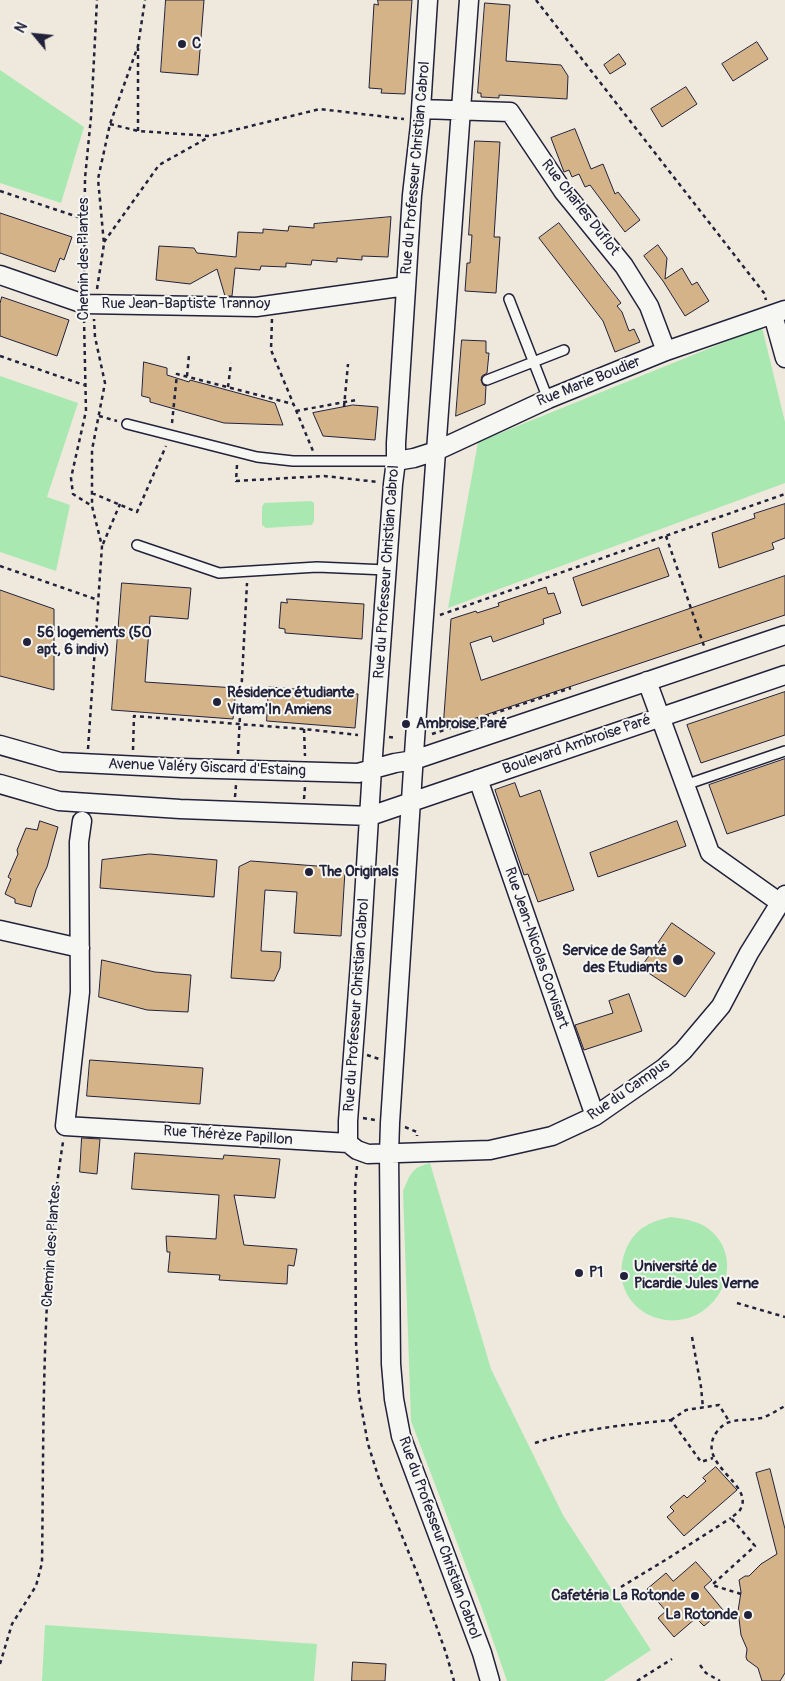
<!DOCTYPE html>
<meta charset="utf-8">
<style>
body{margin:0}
#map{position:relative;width:785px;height:1681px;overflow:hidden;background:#efe9dd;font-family:Pangolin,sans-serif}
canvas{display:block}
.north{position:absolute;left:10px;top:10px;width:50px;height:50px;-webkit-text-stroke:4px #f6f6f2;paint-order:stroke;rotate:298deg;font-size:14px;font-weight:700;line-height:20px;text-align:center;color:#22223b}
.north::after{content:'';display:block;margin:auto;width:18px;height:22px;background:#22223b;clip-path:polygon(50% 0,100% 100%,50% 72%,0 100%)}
</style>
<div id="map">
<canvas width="785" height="1681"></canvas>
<div class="north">N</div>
</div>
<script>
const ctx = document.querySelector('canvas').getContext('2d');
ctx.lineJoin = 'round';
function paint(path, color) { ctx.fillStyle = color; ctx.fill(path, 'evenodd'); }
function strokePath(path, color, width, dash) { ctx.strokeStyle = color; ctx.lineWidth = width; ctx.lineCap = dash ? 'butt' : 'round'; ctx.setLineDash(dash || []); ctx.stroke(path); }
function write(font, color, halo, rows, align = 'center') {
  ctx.font = font + ' Pangolin,sans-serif'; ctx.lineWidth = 4; ctx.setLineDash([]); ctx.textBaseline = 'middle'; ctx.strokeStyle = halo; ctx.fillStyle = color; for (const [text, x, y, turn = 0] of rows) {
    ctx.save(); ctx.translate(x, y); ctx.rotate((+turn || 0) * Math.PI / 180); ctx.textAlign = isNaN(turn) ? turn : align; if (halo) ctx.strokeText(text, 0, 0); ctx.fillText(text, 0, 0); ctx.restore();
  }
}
paint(new Path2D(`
 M0,70L84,127L61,203L0,183Z
 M762,327L785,422V483L448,608L478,442Z
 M0,376L78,403L47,497L70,505L56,571L0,552Z
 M311,501L314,503V521L312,525L266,528L262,525V507L264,503Z
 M430,1163L491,1369L563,1515L651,1650L604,1681H507L481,1606L411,1421L403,1191C411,1173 411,1168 430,1163Z
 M671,1217C684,1219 700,1221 710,1230C731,1247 732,1276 717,1297C680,1347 604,1310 625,1252C634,1229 648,1222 671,1217Z
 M45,1625L317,1644L314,1681H42Z`), '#a9e9b1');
const building = new Path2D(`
 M166,0H204L198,75L161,72Z
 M378,0H412L405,94L381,93L382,89L369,88L374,4L378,5Z
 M485,3L510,5L506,61L561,65L568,76L567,99L499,95V98L481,97V93H478Z
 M757,42L768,59L733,81L722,64Z
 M619,54L626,64L610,74L604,65Z
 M686,87L697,104L662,127L651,109Z
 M575,129L591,169L603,164L615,194L618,192L640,220L625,232L590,185L585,187L579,174L572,177L569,170L564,172L551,138Z
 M475,141L500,142L494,237H500L496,293L465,291L467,263H470L472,235H469Z
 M0,213L72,237L64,260L60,258L55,272L0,253Z
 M391,217L388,257L362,256V260L337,258V262L312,260L311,265L286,263V267L261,266L260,270L235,268L232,296H225L217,269L190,284L156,280L159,246L194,248L197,253L236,257L238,232L263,233V229L288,231L289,226L314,228V224Z
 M559,223L621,303L617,306L622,312L629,331L634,329L640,342L615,352L603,321L539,238Z
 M658,245L667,258L665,279L682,268L692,285L697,282L709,301L685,316L663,281L644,256Z
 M2,297L69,320L57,356L0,336V304Z
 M462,340L486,341V353H489L487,373L482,376L481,380L483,385L486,386L485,404L456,416Z
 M144,362L167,368V375L189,382L190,380L275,403L283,425L224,423L150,402V398L142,396Z
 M353,405L378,407L375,440L323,436L313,413Z
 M785,504V538L772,543L774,549L719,568L712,533L755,518L754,514Z
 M659,548L669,576L582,606L573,578Z
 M785,576V615L443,729L451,619L476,611L477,613L499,606L498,603L546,587L548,594L554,593L561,613L543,619L544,624L493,642L491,636L470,643L481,680Z
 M122,583L191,588L188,619L150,616L145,682L236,688L233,719L112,710Z
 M0,590L54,609V690L0,676Z
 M287,599L364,604L362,639L285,633V629L279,628L281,602L287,603Z
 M269,687L358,694L355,728L267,721Z
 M785,692V735L701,763L687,725Z
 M785,759V815L727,834L709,785Z
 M515,783L520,797L540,790L574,890L538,902L528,874L524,875L495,790Z
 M40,821L58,827L47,867L36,890L31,907L15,903V899L5,894L11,879L8,877L18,854L17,850L26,828L37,830Z
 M677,821L686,846L598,877L590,853Z
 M150,854L217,860L214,897L100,888L102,860Z
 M251,861L330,867L345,871L341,936L294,933L297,892L265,890L261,951L281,952L280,968L274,981L231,978L239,867Z
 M672,923L715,953L685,997L641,968Z
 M102,960L155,972L191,975L188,1012L147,1010L99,997Z
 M629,994L642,1031L584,1050L575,1025L613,1013L609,1001Z
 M90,1060L203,1068L200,1104L87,1096Z
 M82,1138L100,1139L97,1174L80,1172Z
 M135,1153L223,1159L224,1155L280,1159L275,1198L234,1195L244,1245L297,1249L294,1266L288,1265L287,1284L219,1280L220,1275L168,1272L170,1252H167L166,1236L216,1239L219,1195L132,1189Z
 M716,1467L737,1490L684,1536L667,1517L674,1511L670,1507L684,1495L687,1498L706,1481L703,1478Z
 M770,1469L785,1529V1673L780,1681H762L758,1668L747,1660L746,1657L747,1649L741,1635L738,1611L741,1592L739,1580L745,1576H749L761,1564L777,1554L756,1473Z
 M696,1562L712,1580L704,1587L723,1610L704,1626L696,1618L674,1637L658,1618L666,1611L647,1589L666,1573L673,1581Z
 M353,1662L386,1664L385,1681H352Z`);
paint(building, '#d5b388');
strokePath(building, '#22223b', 1);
const lane = new Path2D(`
 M509,299L548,399
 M487,380L564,350
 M127,424L257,457L293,461H396
 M137,545L219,573L317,567L387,570
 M685,785L785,751`);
const street = new Path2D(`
 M469,0L415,739L390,1123L389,1154L391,1364L394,1399L401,1436L482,1653L490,1681
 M421,109L510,112L563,191L624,266L649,306L666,351
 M0,275L84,304L256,307L406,286
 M773,315L785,358
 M396,461L414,458L436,451L548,399L666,351L785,310
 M647,681L710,853L779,902
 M0,745L60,762L182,768L358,773L395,763L414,760L785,635
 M478,779L595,1116
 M0,784L59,801L180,809L370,816L785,675
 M82,821L79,842L80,992L65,1126L348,1143L357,1150L368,1154L490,1150L552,1136L595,1116L664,1068L683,1051L721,1006L749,953L785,895
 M0,930L80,948
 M348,1143V1121L360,963L372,769L393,484L396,461V443L412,195L420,125L428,0`);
strokePath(lane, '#22223b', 12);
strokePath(street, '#22223b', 21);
strokePath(new Path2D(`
 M536,0L764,293L766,300
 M110,124L138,131L210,136L320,109L404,119
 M138,131V48
 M0,191L84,219
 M104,242L159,165L209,137
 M84,288L85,178L91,117L97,0
 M97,289L104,244L98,179L110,124L138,46L145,0
 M84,319L86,411L71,478L73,494L92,506
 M272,319L271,350L313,451
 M0,356L84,385
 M187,376L189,355
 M228,387L231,363
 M344,407L348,364
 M296,411L356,400
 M99,416L117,421
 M172,423L177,374L293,404
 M237,465L236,481L324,476L378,482
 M92,493L137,512L166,446
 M666,536L704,646
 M103,544L120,504
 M0,566L98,600
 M440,615L785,494
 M304,729L305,756
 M432,734L571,688
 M389,737L397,738
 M88,749L102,546L92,506V450L105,383L95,337L94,319
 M133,750L134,716L304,729L358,735
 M238,754L247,583
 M235,797L236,785
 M304,799L305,787
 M367,1055L379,1059
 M363,1118L375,1120
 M405,1127L417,1132V1136
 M357,1166L355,1188L356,1342L359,1395L368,1444L379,1479L419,1578L446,1653L454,1681
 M737,1303L785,1317
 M692,1337L701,1387L703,1408
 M671,1420L686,1410L719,1405L729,1421
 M535,1443C579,1429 625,1425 671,1420L701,1462L713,1458
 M621,1587L667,1559L731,1518
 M741,1594L712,1585L755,1546L731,1518C734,1515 738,1513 740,1510C756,1484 695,1465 716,1433C727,1416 743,1422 761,1418C769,1416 777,1410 785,1406
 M0,1664L12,1624L36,1586L42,1563C44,1423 41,1281 63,1142
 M700,1665L706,1673L720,1681
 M637,1681L672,1659`), '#22223b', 2.5, [4, 4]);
strokePath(lane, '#f6f6f2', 9);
strokePath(street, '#f6f6f2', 18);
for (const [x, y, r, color] of [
 [182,44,5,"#22223b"],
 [27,642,5,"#22223b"],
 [217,702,5,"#22223b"],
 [406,724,5,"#22223b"],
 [309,872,5,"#22223b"],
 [678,960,6,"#22223b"],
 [579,1273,5,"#22223b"],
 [624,1276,5,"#22223b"],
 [695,1596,5,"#22223b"],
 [748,1615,5,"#22223b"]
]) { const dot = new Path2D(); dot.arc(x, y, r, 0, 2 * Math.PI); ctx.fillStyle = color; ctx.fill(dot); strokePath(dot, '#f6f6f2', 2); }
write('bold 15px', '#22223b', '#f6f6f2', [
 ["C",192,44],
 ["56 logements (50",37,633],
 ["apt, 6 indiv)",37,650],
 ["Résidence étudiante",227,693],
 ["Vitam'In Amiens",227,710],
 ["Ambroise Paré",416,724],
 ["The Originals",319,872],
 ["Service de Santé",667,951,"right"],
 ["des Etudiants",667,968,"right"],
 ["Université de",634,1267],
 ["Picardie Jules Verne",634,1284],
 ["P1",589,1273],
 ["Cafetéria La Rotonde",685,1596,"right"],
 ["La Rotonde",738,1615,"right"]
], 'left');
write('15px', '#22223b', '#f6f6f2', [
 ["Rue du Professeur Christian Cabrol",416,168,-85],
 ["Rue Charles Duflot",580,208,52],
 ["Chemin des Plantes",84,259,-90],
 ["Rue Jean-Baptiste Trannoy",186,304],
 ["Rue Marie Boudier",589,382,-22],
 ["Rue du Professeur Christian Cabrol",387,572,-86],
 ["Boulevard Ambroise Paré",577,745,-19],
 ["Avenue Valéry Giscard d'Estaing",207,768,2],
 ["Rue Jean-Nicolas Corvisart",536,948,71],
 ["Rue du Professeur Christian Cabrol",357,1005,-86],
 ["Rue du Campus",629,1090,-35],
 ["Rue Thérèze Papillon",228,1136,4],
 ["Chemin des Plantes",52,1246,-86],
 ["Rue du Professeur Christian Cabrol",439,1538,70]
]);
</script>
